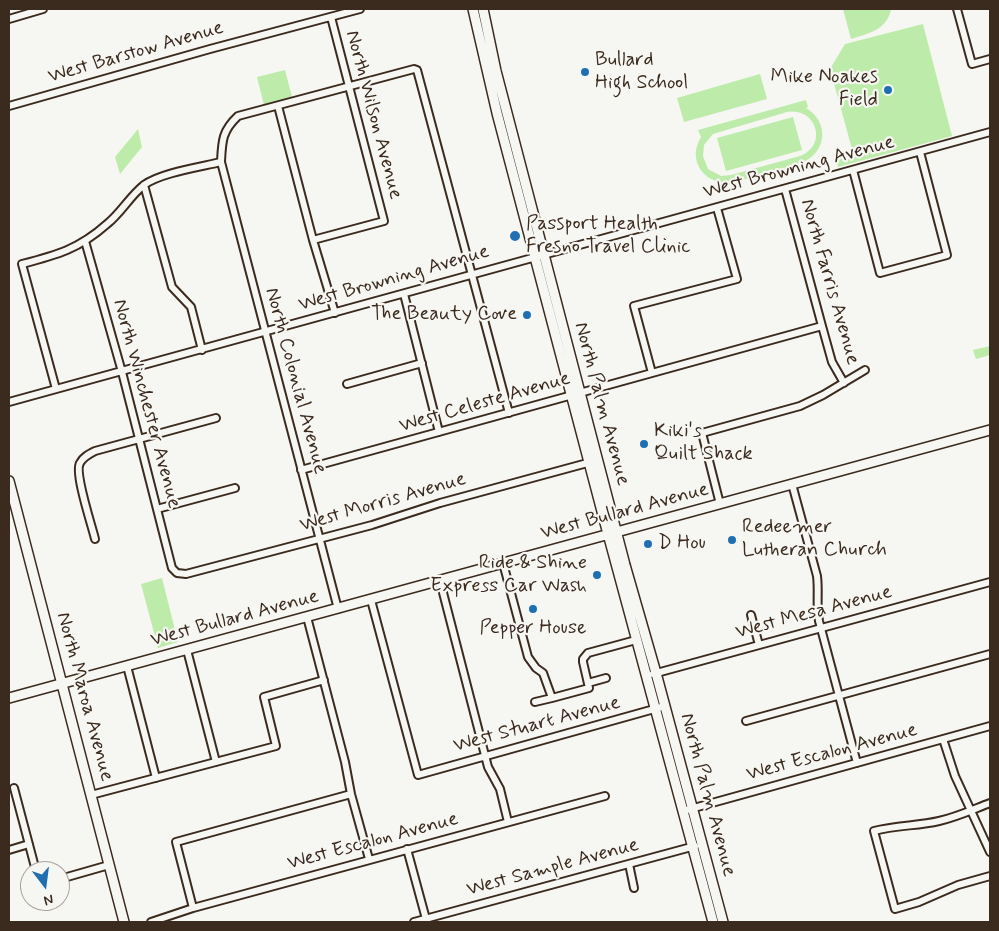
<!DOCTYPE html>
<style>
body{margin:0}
#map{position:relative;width:999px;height:931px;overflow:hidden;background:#f6f6f2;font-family:Mynerve,sans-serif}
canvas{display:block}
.frame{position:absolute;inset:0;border:10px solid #3b2a1e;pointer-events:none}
.north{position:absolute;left:20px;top:861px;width:50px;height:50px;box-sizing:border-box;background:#f6f6f2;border:1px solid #aba49d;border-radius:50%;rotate:165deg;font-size:14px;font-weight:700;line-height:20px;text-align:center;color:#3b2a1e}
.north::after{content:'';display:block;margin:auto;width:18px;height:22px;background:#1f6fb2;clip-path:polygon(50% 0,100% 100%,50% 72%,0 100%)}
</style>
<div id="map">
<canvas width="999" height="931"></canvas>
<div class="frame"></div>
<div class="north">N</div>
</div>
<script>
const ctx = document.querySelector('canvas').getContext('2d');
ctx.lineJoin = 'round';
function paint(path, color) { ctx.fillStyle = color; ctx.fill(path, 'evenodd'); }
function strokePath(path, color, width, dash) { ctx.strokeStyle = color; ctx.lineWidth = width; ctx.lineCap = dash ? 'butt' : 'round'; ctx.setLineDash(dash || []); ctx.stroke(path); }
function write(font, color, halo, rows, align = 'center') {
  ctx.font = font + ' Mynerve,sans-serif'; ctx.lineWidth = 4.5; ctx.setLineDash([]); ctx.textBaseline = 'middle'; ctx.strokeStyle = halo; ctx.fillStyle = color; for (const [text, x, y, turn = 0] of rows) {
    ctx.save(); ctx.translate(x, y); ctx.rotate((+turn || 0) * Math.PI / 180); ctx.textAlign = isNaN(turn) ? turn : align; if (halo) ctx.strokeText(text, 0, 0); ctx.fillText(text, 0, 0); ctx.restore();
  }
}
paint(new Path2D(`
 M843,9H891C888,29 868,34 851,39Z
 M923,24L952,136L838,167L836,159L839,153L852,149L830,69L845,44Z
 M285,70L292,97L264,105L257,77Z
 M760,74L767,99L684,122L677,98Z
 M806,100L808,107L806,108C830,122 827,153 801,163C784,168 736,185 721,182C712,181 703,175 699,167C694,157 695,147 701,137L698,130ZM787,112C817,107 828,146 800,156L731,175L721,176L708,169L703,156L704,145L713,134Z
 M793,117L802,150L726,171L717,138Z
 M138,129L142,147L120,174L115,157Z
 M990,346V355L976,359L973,350Z
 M162,578L178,642L158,648L141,584Z`), '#bdecaa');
const minor = new Path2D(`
 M957,9L972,64L990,59
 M9,19L43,9
 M9,106L210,49L360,9
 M278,106L313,240L335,313
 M853,170L880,273L947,255L920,152
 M144,185L172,287L191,307L202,350
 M785,189L822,326L832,362L844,383
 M313,240L384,221L331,17
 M85,241L122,372L172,568L177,573L186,574L372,525L440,503L591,462
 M404,294L439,432
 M652,373L634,306L737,279L717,208
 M347,384L422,363
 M56,389L22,264C57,255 79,249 107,224C121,213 130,196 144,185C160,173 200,167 221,162
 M9,402L990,132
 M301,470L822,326
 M792,484L817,576C819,592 816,606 819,621L857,763
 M720,504L702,433L800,406L823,395L865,370
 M157,509L235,488
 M95,539C92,526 74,473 80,463C83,457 89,454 95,451L216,418
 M503,563L528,657L536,668L543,673L552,698L589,688L583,662V659L588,653L636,640
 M440,581L488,767L500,789L508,822
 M371,600L418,775L665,706
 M338,609L221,162C222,141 222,131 238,116L414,69L417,70L509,413
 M751,615L759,645
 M307,617L345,762L351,794L369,859
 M187,650L216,762
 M127,666L156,778
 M653,674L990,582
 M588,683L606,678
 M535,702L552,698
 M746,721L990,654
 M943,739L955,776L990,852
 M14,788L36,871
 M91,795L276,746L264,697L324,680
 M990,803C974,809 957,817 939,821C918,826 896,825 874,831L895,909L919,902L958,885L990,876
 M683,811L990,726
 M407,849L426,919
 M9,850L29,844
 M629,864L634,888
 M60,879L109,865
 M193,908L176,842L351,794
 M151,922L193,908L605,796
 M414,922L695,846`);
const major = new Path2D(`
 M473,9L497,113L604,519L713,922
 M483,9L496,71L625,565L656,673L723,922
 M9,481L124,922
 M9,698L990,430`);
strokePath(minor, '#3b2a1e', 10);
strokePath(major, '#3b2a1e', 12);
strokePath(minor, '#f6f6f2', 6);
strokePath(major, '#f6f6f2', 9);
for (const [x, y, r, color] of [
 [585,72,5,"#1f6fb2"],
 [888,90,5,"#1f6fb2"],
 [515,236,6,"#1f6fb2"],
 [527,315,5,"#1f6fb2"],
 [644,444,5,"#1f6fb2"],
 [732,540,5,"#1f6fb2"],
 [648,544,5,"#1f6fb2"],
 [597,575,5,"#1f6fb2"],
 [533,609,5,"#1f6fb2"]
]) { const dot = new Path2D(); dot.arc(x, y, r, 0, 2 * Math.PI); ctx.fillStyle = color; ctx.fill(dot); strokePath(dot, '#f6f6f2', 2); }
write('20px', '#3b2a1e', '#f6f6f2', [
 ["West Barstow Avenue",136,53,-16],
 ["North Wilson Avenue",373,115,75],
 ["West Browning Avenue",799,168,-15],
 ["West Browning Avenue",394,279,-16],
 ["North Farris Avenue",829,282,74],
 ["North Colonial Avenue",295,381,75],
 ["West Celeste Avenue",485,403,-16],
 ["North Winchester Avenue",146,404,75],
 ["North Palm Avenue",601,404,75],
 ["West Morris Avenue",383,503,-16],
 ["West Bullard Avenue",625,512,-15],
 ["West Mesa Avenue",814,613,-15],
 ["West Bullard Avenue",235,619,-15],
 ["North Maroa Avenue",84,697,75],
 ["West Stuart Avenue",537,725,-15],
 ["West Escalon Avenue",832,753,-15],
 ["North Palm Avenue",707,795,75],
 ["West Escalon Avenue",373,842,-15],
 ["West Sample Avenue",553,868,-15]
]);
write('20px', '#3b2a1e', '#f6f6f2', [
 ["Bullard",595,61],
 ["High School",595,84],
 ["Mike Noakes",878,78,"right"],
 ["Field",878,101,"right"],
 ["Passport Health",526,225],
 ["Fresno Travel Clinic",526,248],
 ["The Beauty Cove",517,315,"right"],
 ["Kiki's",654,432],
 ["Quilt Shack",654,455],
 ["Redeemer",742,528],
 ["Lutheran Church",742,551],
 ["D Hou",658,544],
 ["Ride & Shine",587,564,"right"],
 ["Express Car Wash",587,587,"right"],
 ["Pepper House",533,629,"center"]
], 'left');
</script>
